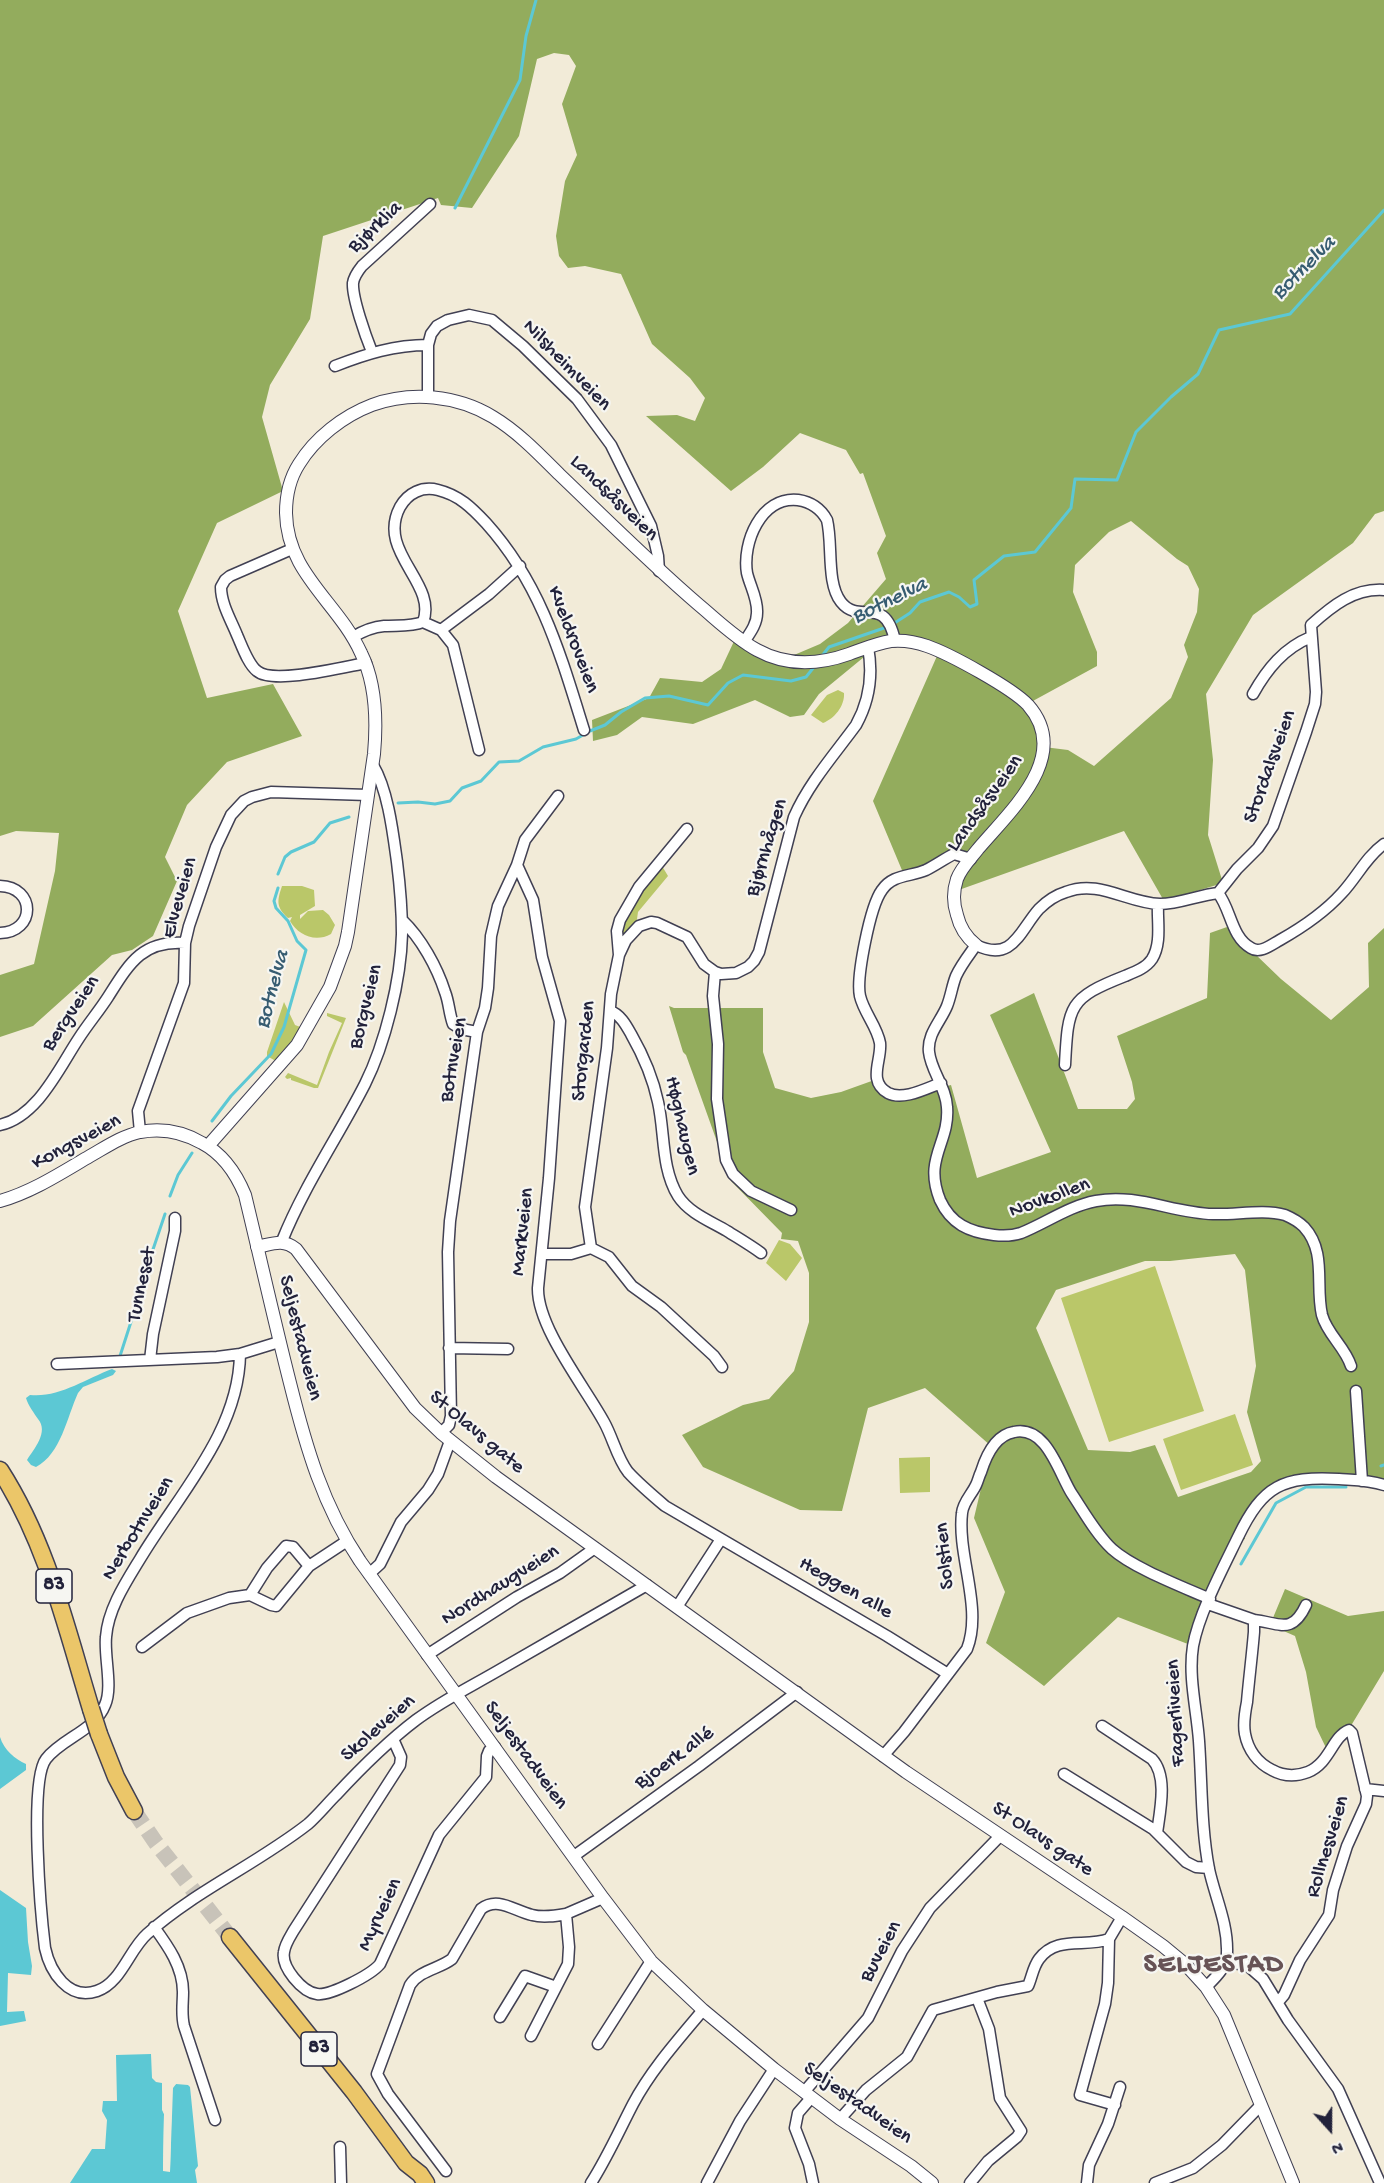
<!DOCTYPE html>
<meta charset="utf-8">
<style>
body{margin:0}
#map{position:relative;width:1384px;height:2183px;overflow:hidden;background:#f2ebd8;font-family:"Gochi Hand",sans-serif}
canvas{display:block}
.north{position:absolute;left:1300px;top:2099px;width:60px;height:60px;-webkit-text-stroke:4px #f6f6f2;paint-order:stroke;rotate:159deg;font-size:16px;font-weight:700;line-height:24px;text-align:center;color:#22223b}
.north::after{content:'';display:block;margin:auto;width:21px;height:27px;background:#22223b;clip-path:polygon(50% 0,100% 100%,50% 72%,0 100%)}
</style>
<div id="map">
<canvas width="1384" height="2183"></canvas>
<div class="north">N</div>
</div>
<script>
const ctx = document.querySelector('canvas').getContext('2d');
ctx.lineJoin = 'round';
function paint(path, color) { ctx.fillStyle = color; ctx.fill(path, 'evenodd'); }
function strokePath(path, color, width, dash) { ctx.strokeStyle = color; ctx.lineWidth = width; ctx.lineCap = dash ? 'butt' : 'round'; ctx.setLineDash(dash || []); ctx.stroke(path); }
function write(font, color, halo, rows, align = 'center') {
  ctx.font = font + ' "Gochi Hand",sans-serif'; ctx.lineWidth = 4.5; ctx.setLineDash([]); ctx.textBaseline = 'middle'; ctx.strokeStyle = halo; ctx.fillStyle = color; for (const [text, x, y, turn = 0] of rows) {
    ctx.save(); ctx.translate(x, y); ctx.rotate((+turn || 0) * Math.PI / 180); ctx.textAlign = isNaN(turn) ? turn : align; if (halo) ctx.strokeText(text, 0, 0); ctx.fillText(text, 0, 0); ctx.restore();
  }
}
paint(new Path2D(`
 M838,690L844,693C845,706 834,719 823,723L811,715L827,695Z
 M662,866L668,876L638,912L636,926L621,944C616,913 644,888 662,866Z
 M282,886H302L314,890L315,906L300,915V919L308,911L323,910L329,915L335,925L331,934C315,943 298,935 290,921L292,917L288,918C276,907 277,901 282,886Z
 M284,1002L295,1025L303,1028L277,1059L274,1060L267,1056V1052Z
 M327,1013L346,1018L318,1088H314L291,1080V1078L287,1079L285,1077L288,1073L317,1085L329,1052L342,1023L327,1016Z
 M779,1240L790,1244L802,1258L786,1281L766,1263Z
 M1155,1266L1204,1411L1109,1442L1061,1298Z
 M1235,1414L1253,1465L1181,1490L1163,1439Z
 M930,1457V1492L900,1493L899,1458Z`), '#bac769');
paint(new Path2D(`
 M0,0H1384V511L1375,514L1353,543L1253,615L1206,694L1213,760L1208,835L1223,883L1164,901L1124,831L956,891L977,853L904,875L873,801L937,656L896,641L864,652V657L819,694L804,715L790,717L755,700L693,724L642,717L617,735L593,741L592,720L649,698L660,678L702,682L721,669L736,637L787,658L820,644L848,623L886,579L877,553L886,536L863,473L860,474L846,450L800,433L763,467L731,491L646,416L677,415L695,421L705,398L690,378L652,344L621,274L585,266L568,268L559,256L556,236L565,181L577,155L562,104L576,66L569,55L554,53L537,59L519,136L472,208L441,205L438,198L323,236L310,319L270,385L262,417L283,491L217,523L178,611L207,698L273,684L302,736L227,762L187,805L165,857L177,881L153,936L132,950L112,955L33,1026L0,1037V975L34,964L55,871L59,833L16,831L0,836ZM1131,521L1177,559L1188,566L1199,589L1197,612L1184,645L1188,657L1171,698L1094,766L1068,750L1044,747L1039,711L1031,702L1097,666V652L1073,592L1075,565L1109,532Z
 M1227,927L1281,979L1331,1020L1369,987L1368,943L1384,928V1487L1319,1478L1277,1487L1262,1501L1243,1533L1245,1539L1238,1542L1193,1646L1118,1617L1044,1686L986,1643L1005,1592L974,1518L991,1446L925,1388L868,1408L842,1511L800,1510L703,1467L682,1435L743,1405L769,1399L794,1371L809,1322V1273L798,1241L781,1239L782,1233L731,1181L686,1055L683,1052L669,1006L674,1008H763V1052L775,1088L811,1098L841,1092L880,1078L881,1091L904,1097L951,1085L977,1178L1051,1152L990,1015L1034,993L1078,1109H1127L1135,1099L1132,1082L1117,1036L1207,998L1210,933ZM1235,1254L1245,1270L1256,1366L1247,1412L1261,1461L1251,1472L1178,1497L1155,1445L1130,1452L1088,1450L1036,1328L1056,1290L1145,1261H1170Z
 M1285,1589L1348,1616L1384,1611V1671L1349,1729L1328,1752L1316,1727L1306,1672L1295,1636L1270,1625Z`), '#93ac5d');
paint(new Path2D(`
 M112,1369L116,1371L113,1375L83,1387L78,1393C67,1417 61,1454 36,1467L31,1465L27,1460C34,1449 49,1432 38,1419C34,1413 28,1405 26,1398L30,1395C59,1398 85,1379 112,1369Z
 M0,1737C4,1750 15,1759 26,1764V1770L0,1789Z
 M0,1890L26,1908L28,1942L32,1966L31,1975L8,1973L7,2012L24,2011L26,2021L0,2026Z
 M151,2054L152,2078L156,2082L162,2083V2110L164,2114L163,2171L170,2172L172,2087L176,2084L188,2085L190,2087L198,2166L195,2170L197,2183H70L92,2149H105L107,2120L102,2111L103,2101H117L116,2055Z`), '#5cc8d4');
paint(new Path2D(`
 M162,2083H165V2109L167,2114L166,2169L169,2087L171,2084H176L173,2088L170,2171H163L164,2114L162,2107Z`), '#f2ebd8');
strokePath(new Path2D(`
 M455,208L520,80L526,36L536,0
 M893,624L910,613L920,602L949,592L959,597L970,607L977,604L974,580L1004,556L1035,552L1071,508L1075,479L1117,480L1136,432L1171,397L1198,374L1219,330L1290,314L1384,210
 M821,657L829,647L887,627
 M398,803L418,802L435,804L450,801L462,788L481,781L499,762L519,761L543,747L576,739L590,731L605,725L621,712L645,698L669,696L708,705L728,683L743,675L791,681L806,677L814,667
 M278,874L285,857L291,852L314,842L330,823L349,817
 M212,1121L231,1096L271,1054L284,1027L306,950L297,941L288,921L276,908L274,901L278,888
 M170,1196L178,1175L192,1153
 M142,1282L165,1214
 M120,1356L139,1297
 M1381,1466L1384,1465
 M1241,1564L1276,1503L1306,1487H1346`), '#5cc8d4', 3);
strokePath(new Path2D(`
 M134,1811L156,1843L230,1937`), '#c8c3b9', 16, [16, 8]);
const minor = new Path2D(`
 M372,352C366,337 352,298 353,283C354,276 358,271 362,266L430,204
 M335,366C366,354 394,345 428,345
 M428,397V345L431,334L437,326L448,320L469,315L492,320L523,346L577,399L611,445L651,526L658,556L659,571
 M292,549L230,576L225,580L221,587C221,604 231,620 237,635C242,646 248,664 257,671C273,685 344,667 366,663
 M423,622L441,630L453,645L479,750
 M441,630L489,594L520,566
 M353,637C363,631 372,627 384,626C397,625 411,627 423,622C438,583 376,552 400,507C408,493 422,486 438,490C459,495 472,508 486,523C541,584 560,653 584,730
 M744,642C750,633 757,624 757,613C758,599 750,586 747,573C742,543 761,496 798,500C811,502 821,509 827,520C833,544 826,583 841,602C860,626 885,593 895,641
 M1253,694C1267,669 1284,648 1311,637
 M517,865L533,900L542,957L560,1021L549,1178L538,1288C537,1327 585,1387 604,1422C613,1438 617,1458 628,1472C639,1484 652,1495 665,1506L887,1636L948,1674
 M0,886C36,887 36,932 0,933
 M1218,893C1199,895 1179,904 1160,904C1127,903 1099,879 1066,892C1056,895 1047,901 1039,909C1020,930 1013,963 976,945C969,955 961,965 956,976C952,986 951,996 947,1006C941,1021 927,1034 929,1052C931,1071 946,1087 947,1107C950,1143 923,1158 940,1200C951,1224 969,1232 994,1235C1003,1236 1012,1236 1021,1233C1046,1223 1069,1206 1096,1201C1136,1193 1173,1213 1213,1214C1236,1215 1263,1209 1285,1215C1292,1218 1299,1222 1304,1227C1327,1252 1315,1285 1322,1315C1327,1334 1345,1347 1351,1366
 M1218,893L1237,869L1258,848L1273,826L1306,732L1315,704L1316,692L1311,625C1332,606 1354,588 1384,590
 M1218,893C1231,909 1231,937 1251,948C1260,954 1271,945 1280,940C1303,927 1324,913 1342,893C1357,877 1366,857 1384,844
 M402,920C421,938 437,967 445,992C449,1002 449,1013 453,1024L461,1029L477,1032
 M619,955L626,940L639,926L651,922L657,923L687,937L704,964L715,972L721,974L736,973L748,967L754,961L759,952L794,817C809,783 834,755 856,725C870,700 873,674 868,647
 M715,972L713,996L718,1044L717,1099L726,1160L733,1174L751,1191L791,1210
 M610,1011C620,1014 626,1025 631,1034C643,1055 653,1078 658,1102C665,1133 661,1168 678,1196C689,1213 710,1221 727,1231C738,1238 750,1245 761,1253
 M1065,1065C1068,1005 1069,998 1125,976C1135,972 1146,968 1152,959C1162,943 1157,921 1158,904
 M941,1083C927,1088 903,1101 888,1093C867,1081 882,1060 880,1043C877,1026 864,1013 860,996C856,978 870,906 882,890C893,874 910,877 926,870C936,865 944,859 954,854L971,859
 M0,1125C38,1116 59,1068 79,1038C88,1024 99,1011 108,997C129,964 142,940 185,943
 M140,1132L138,1111L184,983L185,943L189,926L216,847L231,815L244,801L252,797L271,792L368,795
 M282,1241C304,1186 338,1137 365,1084C385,1044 401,980 402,934C402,910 400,886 397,862C393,833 388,790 373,765
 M591,1248L609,1257L632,1286L661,1307L714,1356L722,1367
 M542,1254H571L591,1248L585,1207L607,1048L611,994L619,955L617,931L620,920L639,887L687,829
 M449,1348L508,1349
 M240,1354C239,1432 178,1495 140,1559C126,1582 108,1609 106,1637C104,1657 113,1687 105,1705C95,1731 62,1738 46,1759C29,1781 41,1916 45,1948C50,1971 68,2001 97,1991C121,1983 129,1950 147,1934C195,1891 257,1864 308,1824C318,1815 327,1804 336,1795C361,1768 387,1742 416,1720C443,1700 472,1686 501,1669C550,1641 598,1613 647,1585
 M150,1360L153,1334L175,1231V1218
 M57,1364L217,1357L240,1354L279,1342
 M1356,1391L1362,1481
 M441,1433L449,1425L451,1416L448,1252L450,1221L477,1032L485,1008L488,988L491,936L498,906L517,865L525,840L558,796
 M369,1574L380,1564L401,1522L428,1490L438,1474L450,1441
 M250,1595L267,1568L286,1546L293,1547L309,1566
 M1208,1604L1254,1620V1632C1252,1656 1249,1679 1247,1702C1245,1712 1243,1724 1245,1734C1248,1750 1258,1763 1272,1770C1283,1776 1295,1777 1308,1772C1330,1763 1332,1737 1349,1730L1352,1733L1367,1796L1366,1804L1347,1846L1333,1890L1329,1915L1300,1960L1284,1995L1278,2002
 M677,1607L721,1539
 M1254,1620C1280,1623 1292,1635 1306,1605
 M142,1647L187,1613L229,1598L250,1595L271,1605L276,1606L309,1566L347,1541
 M427,1655L517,1597L560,1573L595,1548
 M1102,1726L1152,1759C1168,1776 1160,1811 1157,1833
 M393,1739L401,1757L400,1765L294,1930C290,1937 285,1944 284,1952C281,1967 302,1992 317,1994C330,1996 371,1975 380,1964L439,1835L486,1777L487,1756L489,1751L495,1747
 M883,1756L904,1732L967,1649C983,1608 957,1556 962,1513C963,1502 972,1494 976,1485C978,1481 979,1476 981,1472C986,1456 996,1435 1014,1432C1047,1425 1059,1474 1072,1494C1084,1512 1096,1534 1112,1549C1133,1568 1183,1587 1210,1599
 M1064,1774L1153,1829L1186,1862L1196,1867L1209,1868
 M1365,1789L1384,1791
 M574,1856L699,1766L797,1692
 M154,1927C168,1946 183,1967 183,1992C183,2004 181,2014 184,2026L215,2120
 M1226,1962L1247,1965L1263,1979L1288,2020L1338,2089L1380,2183
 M1206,1987C1216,1977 1227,1967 1227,1953C1228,1923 1215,1897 1209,1869C1201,1827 1202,1784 1199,1741C1197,1711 1188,1677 1193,1646C1199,1613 1223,1568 1238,1537C1263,1485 1283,1476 1339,1479C1354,1480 1370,1480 1384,1485
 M500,2017L525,1976L556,1987
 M531,2036L568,1964L569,1947L566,1914L603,1898
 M598,2044L651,1961
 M804,2092L868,2018L902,1951L930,1908L1000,1836
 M811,2098L798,2113L795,2128L809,2164L813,2183
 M1115,2105L1080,2095L1105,2004L1108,1983L1109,1939L1122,1917
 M840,2119L866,2090L907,2057L933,2010L997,1992L1028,1986C1032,1977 1033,1967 1039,1959C1057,1935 1085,1948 1109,1939
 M340,2147L341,2183
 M446,2171L388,2094L377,2074L410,1985C420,1970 439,1969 452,1959L481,1909C498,1896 514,1911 532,1915C543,1918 555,1916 566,1914
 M591,2183C607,2158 619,2131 633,2104C651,2070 678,2040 703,2010
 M707,2183L740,2121L774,2069
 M970,2183L988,2161L1017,2137L1021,2131L1000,2098L989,2029L977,1998
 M1087,2183L1089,2165L1108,2124L1120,2087
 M1155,2183L1193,2168L1222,2145L1260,2106`);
const tertiary = new Path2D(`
 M208,1146L297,1045L330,987L345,946L348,932L374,754C377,721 376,683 361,653C338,602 287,574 286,513C286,497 290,478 299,464C315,438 343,416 372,405C411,391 457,395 493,417C518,432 539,454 559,474C605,518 650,563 699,605C717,620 735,638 757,650C786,666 818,665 849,654C863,649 877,643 891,641C903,640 916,642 927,646C950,654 1012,688 1028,705C1073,756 1010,811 978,849C971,858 961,868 957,879C953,891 953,903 957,915C960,928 966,937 976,945
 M0,1201C32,1192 61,1173 90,1156C106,1147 122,1136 140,1132C161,1128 183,1132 202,1143C223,1154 236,1173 245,1195C260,1257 274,1320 290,1383C306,1447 323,1506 360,1561L603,1898L651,1961L703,2010L774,2069L840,2119L911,2166L932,2183
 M257,1247C272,1244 283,1238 296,1249L415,1408L441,1433L496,1477L906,1772L1122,1917L1163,1946L1186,1965L1206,1987L1224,2015L1293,2183`);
const trunk = new Path2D(`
 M0,1470C47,1543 66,1627 91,1709
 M99,1734L116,1777L134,1811
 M230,1937L354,2092L406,2163L420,2174L426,2183`);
strokePath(minor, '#414053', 13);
strokePath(tertiary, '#414053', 14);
strokePath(trunk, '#414053', 19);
strokePath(minor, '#fff', 10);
strokePath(tertiary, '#fff', 12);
strokePath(trunk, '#ebc669', 16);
const trunkBridge = new Path2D(`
 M91,1709L99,1734`);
strokePath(trunkBridge, '#414053', 19, []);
strokePath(trunkBridge, '#ebc669', 16);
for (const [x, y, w] of [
 [54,1586,36],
 [319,2049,36]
]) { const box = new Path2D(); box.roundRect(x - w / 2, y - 17, w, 34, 4.5); ctx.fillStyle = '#f6f6f2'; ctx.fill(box); strokePath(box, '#22223b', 1.5); }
write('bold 20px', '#22223b', null, [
 ["83",54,1586],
 ["83",319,2049]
]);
write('21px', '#22223b', '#f6f6f2', [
 ["Bjørklia",376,228,-43],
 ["Nilsheimveien",566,366,46],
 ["Landsåsveien",613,499,44],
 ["Kveldroveien",572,640,69],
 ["Stordalsveien",1271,767,-70],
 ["Landsåsveien",986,804,-54],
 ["Bjørnhågen",768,848,-73],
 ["Elveveien",181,898,-74],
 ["Borgveien",367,1007,-76],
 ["Bergveien",72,1014,-56],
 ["Storgarden",585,1051,-84],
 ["Botnveien",455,1060,-80],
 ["Høghaugen",681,1126,77],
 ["Kongsveien",77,1143,-28],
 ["Novkollen",1050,1199,-20],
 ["Markveien",524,1232,-84],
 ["Tunneset",143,1285,-78],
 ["Seljestadveien",299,1338,76],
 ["St Olavs gate",476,1433,40],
 ["Nerbotnveien",139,1529,-58],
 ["Solstien",946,1556,-95],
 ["Nordhaugveien",501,1586,-32],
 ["Heggen alle",845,1589,30],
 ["Fagerliveien",1177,1713,-93],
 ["Skoleveien",379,1729,-41],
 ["Seljestadveien",525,1756,54],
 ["Bjoerk allé",675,1759,-36],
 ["St Olavs gate",1042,1840,34],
 ["Rollnesveien",1329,1847,-73],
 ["Myrveien",381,1915,-65],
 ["Buveien",882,1952,-62],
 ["Seljestadveien",857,2104,35]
]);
write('italic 22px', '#365c71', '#f6f6f2', [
 ["Botnelva",1305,269,-45],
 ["Botnelva",890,602,-26],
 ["Botnelva",274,990,-75]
]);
ctx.letterSpacing = '1.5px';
write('bold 27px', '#675356', '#f6f6f2', [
 ["SELJESTAD",1214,1967]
]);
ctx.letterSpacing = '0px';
</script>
